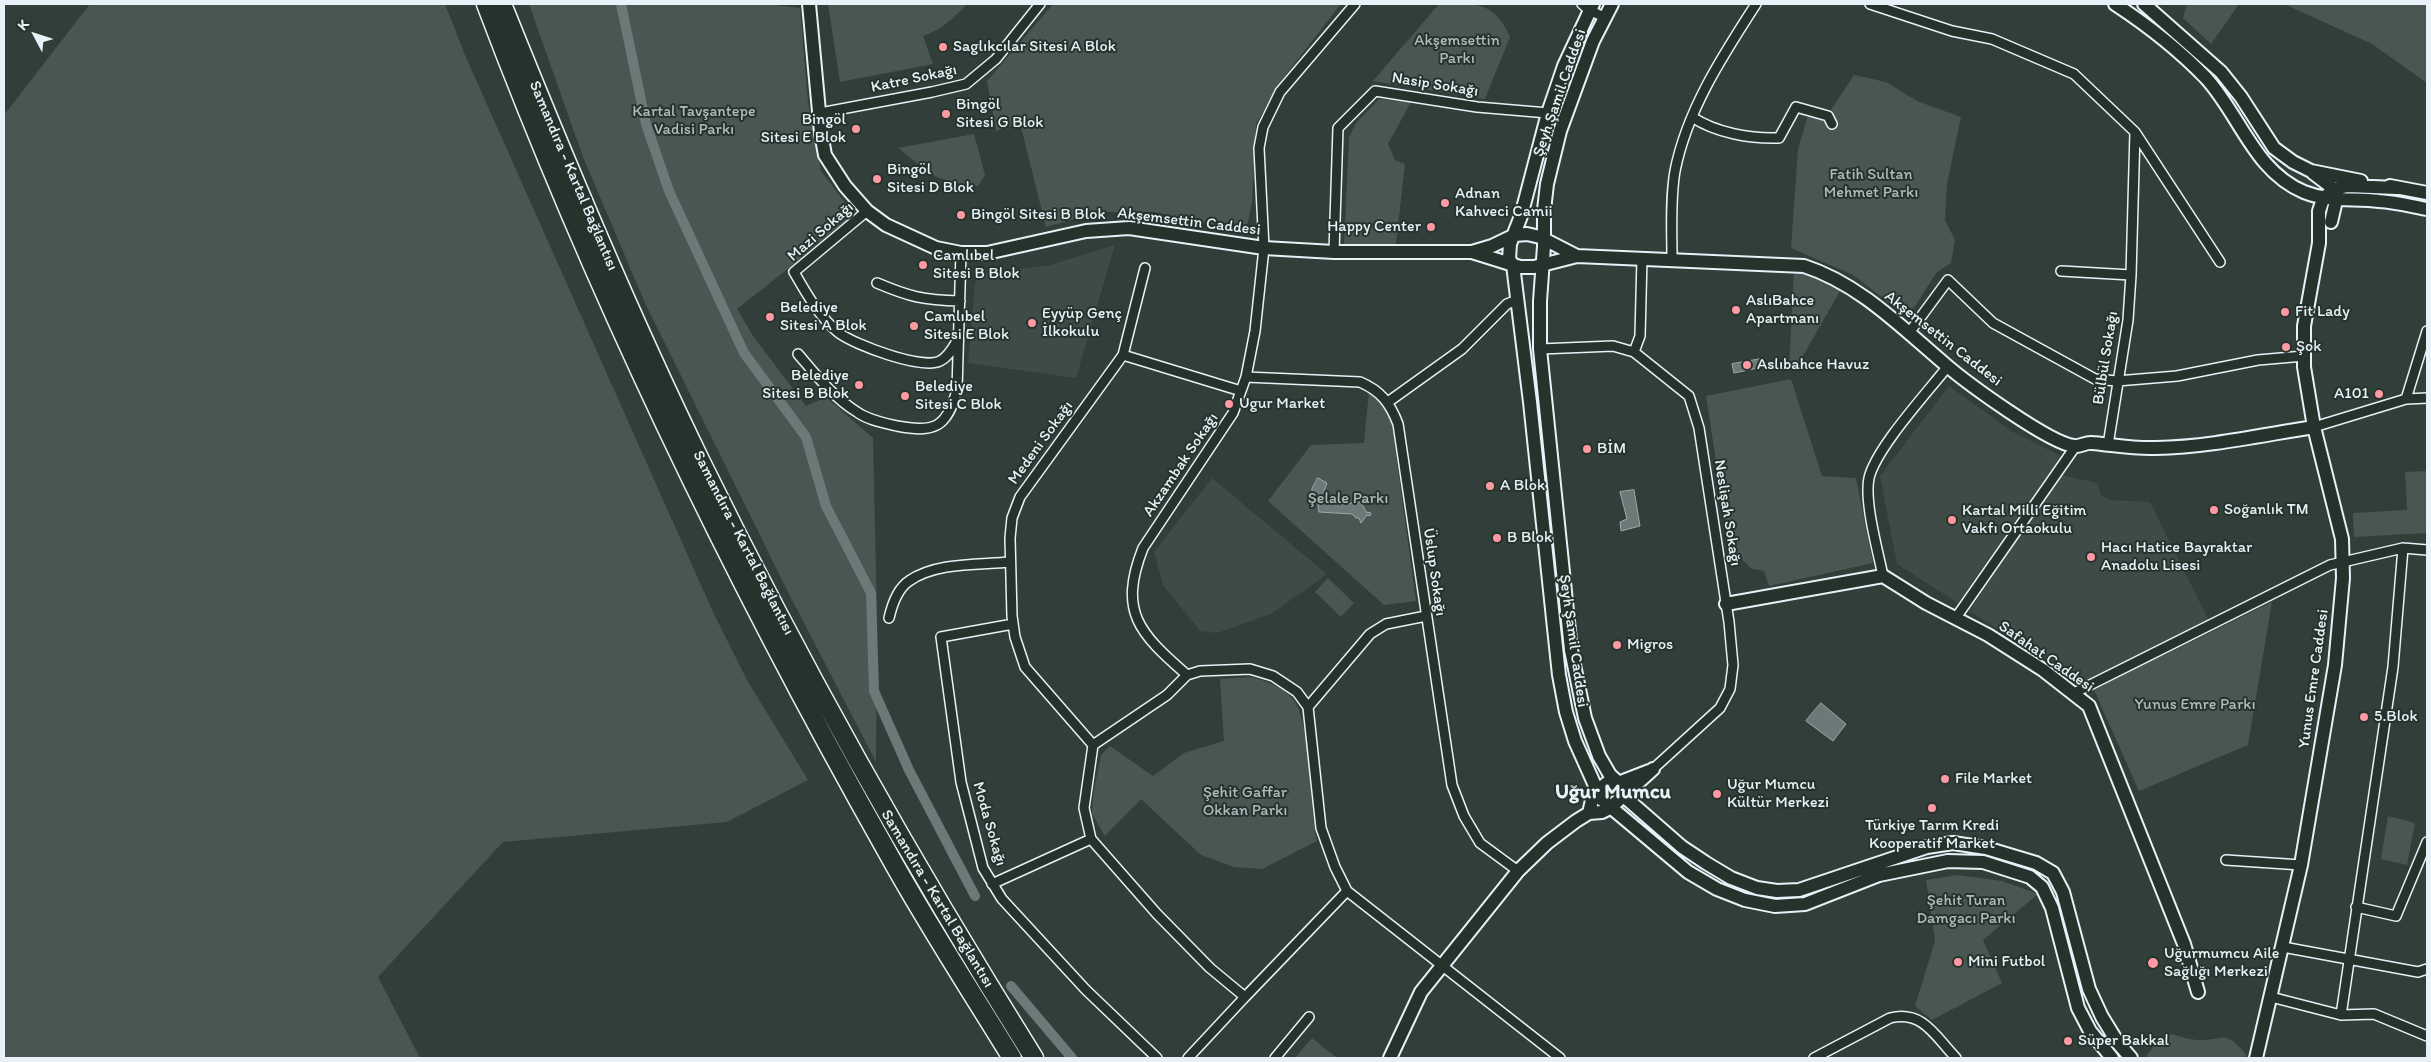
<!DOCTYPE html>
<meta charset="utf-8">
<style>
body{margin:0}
#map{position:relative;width:2431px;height:1062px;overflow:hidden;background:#323e39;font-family:Itim,sans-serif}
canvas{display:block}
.frame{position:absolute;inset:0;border:5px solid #e8f1f8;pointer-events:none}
.north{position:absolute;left:10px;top:10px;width:50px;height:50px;-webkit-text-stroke:4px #26332d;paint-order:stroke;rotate:310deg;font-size:14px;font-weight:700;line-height:20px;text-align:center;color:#e8f1f8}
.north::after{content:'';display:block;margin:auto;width:18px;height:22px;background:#e8f1f8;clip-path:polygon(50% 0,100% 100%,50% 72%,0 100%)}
</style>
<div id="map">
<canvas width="2431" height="1062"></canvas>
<div class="frame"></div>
<div class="north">K</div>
</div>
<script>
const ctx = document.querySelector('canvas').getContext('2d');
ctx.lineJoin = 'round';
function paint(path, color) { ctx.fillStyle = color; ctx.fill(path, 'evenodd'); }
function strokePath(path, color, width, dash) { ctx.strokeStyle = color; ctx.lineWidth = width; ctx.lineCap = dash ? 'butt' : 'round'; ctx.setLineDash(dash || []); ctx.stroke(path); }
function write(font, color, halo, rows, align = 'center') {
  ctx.font = font + ' Itim,sans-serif'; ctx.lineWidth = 4; ctx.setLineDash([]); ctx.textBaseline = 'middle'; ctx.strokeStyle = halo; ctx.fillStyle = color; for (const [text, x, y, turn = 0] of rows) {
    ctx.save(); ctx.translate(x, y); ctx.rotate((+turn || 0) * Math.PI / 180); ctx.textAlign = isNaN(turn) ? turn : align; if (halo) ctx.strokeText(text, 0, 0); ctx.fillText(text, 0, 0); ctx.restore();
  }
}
paint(new Path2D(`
 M1115,245L1076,378L968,363L975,283L981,274L1050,265Z
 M1949,386L2011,431L2061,456L1958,603L1897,564L1880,476Z
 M2061,475L2097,483L2101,495L2109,500L2150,502L2210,623L2084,682L1969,611Z
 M1212,478L1327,574L1271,614L1217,633L1200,631L1163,585L1154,552Z`), '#3f4b46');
paint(new Path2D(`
 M90,4H445L465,55L713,612L747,680L808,780L727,822L503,842L378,977L420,1058H4V115Z
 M529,4H767L800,8L808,102L821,171L855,216L737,309L753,336L806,406L826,397L873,438L877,619L876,762L789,594L645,303L583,157Z
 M828,4H967C954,18 941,30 923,36L933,64L840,82Z
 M1053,4H1341L1277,86L1256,124L1252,203L1246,231L1154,212H1100L1046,227L1020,123L996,131L987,81Z
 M1439,4C1476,4 1493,0 1510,37L1485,99L1373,81Z
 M2187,4H2239L2211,44L2183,18Z
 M2284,4H2427V83L2372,44Z
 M1854,75L1886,82L1917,101L1961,117L1947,184L1945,220L1955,240L1951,263L1937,272L1908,317L1853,275L1791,248L1798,149L1808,115L1831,110Z
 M1379,99L1411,102L1388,144L1395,160L1405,164L1396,244L1344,245L1349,137L1356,123Z
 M974,134L985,175L978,186C939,185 927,171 898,148Z
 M1794,269L1843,286L1800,361L1789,368Z
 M1791,379L1822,476L1856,478L1873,563L1769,586L1764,571L1752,569L1729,547L1706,396Z
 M1369,391L1382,401L1391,418L1416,601L1384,605L1268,501L1311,445L1364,443Z
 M2427,471V533L2354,537L2353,513L2407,510L2405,472Z
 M1328,578L1354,603L1341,617L1315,592Z
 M2272,602L2248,745L2139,791L2094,690L2163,653L2164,655Z
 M1251,677C1266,681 1281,686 1292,698C1312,721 1309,807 1317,841L1262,869L1234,867L1201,855L1141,799L1105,836L1092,814L1093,795L1101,755L1110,746L1153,776L1184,753L1224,741L1220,679Z
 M2388,816L2415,823L2407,865L2381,859Z
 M1957,875L2002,881L2038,894L1983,940L2002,983L1932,1020L1915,1006L1935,941L1926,880Z
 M2171,1034C2180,1036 2189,1040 2198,1040C2225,1041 2225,1028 2247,1056L2246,1058H2148L2146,1056L2160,1038Z
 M1312,1038L1337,1058H1295Z`), '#495651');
const water = new Path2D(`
 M1761,359L1763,367L1734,373L1732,364Z
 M1318,478L1327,483L1324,491L1326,501L1341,504L1361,502L1366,512L1371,513L1370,516L1367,515L1361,523L1359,518H1356L1352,514L1319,512L1318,504L1313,500L1312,489Z
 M1634,490L1640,526L1621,531L1620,522L1627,519L1620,492Z
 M1821,703L1846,724L1833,741L1806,721Z`);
paint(water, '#6d7978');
strokePath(water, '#9ea9ab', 1);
strokePath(new Path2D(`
 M621,4L646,124L669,191L744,353L806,437L826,506L871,593L874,691L909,770L975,896
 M1011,986L1072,1058`), '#6d7978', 10);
const street = new Path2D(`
 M1582,4L1589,10L1604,17
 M1870,4L1952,31L1992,39L2074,74L2135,132L2220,262
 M820,113L932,92L966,84L996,59L1040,4
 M1692,117C1716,133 1751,139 1779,138L1796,107L1828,116L1832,124
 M867,211L794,272C806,293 820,318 839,333C855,345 922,370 940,361C948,357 953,348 957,341
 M1334,252L1338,128L1375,91L1477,107L1548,113
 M1672,259C1672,231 1670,200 1675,171C1687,110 1723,55 1756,4
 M2061,271L2131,275
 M877,283C910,297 923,300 960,301
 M1909,333L1948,280L1993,323L2095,379L2117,381L2177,376L2258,360L2304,356
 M1540,349L1613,346L1634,352L1689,396L1699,428L1729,622L1733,665L1730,689L1720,708L1653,769
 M1634,352L1640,336L1642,258
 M798,354C816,375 833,397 857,412C868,420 884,423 897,426C934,433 947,428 957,390L961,253
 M1123,355L1145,268
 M1246,377L1360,382C1381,391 1390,403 1398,424L1452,785L1464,816L1480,843L1518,871
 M2406,399L2427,331
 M1388,402L1462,349L1507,304L1517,300
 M2314,427L2406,399L2427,398
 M2108,445L2128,320L2131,275L2135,132
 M1883,576C1878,551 1864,502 1869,478C1876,448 1927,393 1948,366
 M889,618C892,605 897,589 909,581C936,562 979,565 1010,562
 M1955,619L2075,447
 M1013,624L941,637L961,782L983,868L1002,899L1086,990L1157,1058
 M1187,675C1139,633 1118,612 1143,548L1233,413L1246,377L1255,331L1264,248L1259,148L1263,127L1280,92L1355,4
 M2074,693L2330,565L2403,548L2427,550
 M1308,707L1370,634L1386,624L1426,616
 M1093,745L1025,667L1015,637L1012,616L1010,538L1012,518L1020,497L1123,355L1241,391
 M2226,860L2301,865
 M992,884L1091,839
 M1347,891L1245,997L1210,968L1157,914L1091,839L1084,808L1093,745L1167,695L1187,675L1200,671L1250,669L1273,676L1297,692L1308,707L1321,828L1335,867L1347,891L1560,1058
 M2356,907L2396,916L2427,842
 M2283,947L2418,972L2427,969
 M2271,997L2341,1015L2374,1014L2427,1036
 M2341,1015L2393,667L2403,548
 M1188,1058L1245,997
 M1275,1058L1309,1017
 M1814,1058L1890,1018C1923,1010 1935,1036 1956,1058`);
const secondary = new Path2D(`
 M809,4L821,133L825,155L845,186L867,211L886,225L936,248L961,253H987L1086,231L1129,228L1264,248L1334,252H1472L1492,246L1515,235L1527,234L1540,237L1577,256
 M1593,4L1564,66L1548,113L1521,216L1510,244L1509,259L1513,265L1530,402L1559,675L1566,712L1575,741L1601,799L1688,872L1717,889L1745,900L1775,906L1805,904L1879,875L1948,861L1983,862L2030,877L2042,887L2052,908L2078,1008L2090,1031L2112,1058
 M1612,4L1593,41L1560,131L1547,184L1544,210V246L1540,301V349L1571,650L1585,718L1599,756L1610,775L1622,786L1627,799L1682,847L1706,863L1731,878L1757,888L1777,891L1799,890L1927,847L1953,843L1986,848L2036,863L2053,873L2063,892L2089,989L2102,1017L2118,1043L2131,1058
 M2115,4C2147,25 2179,50 2206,78C2240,115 2254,171 2304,192C2329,202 2352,198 2379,201C2395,202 2411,206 2427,209
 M2144,4L2221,72L2241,97L2274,148L2293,162L2311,171L2361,181
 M2313,173L2334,189L2335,205L2331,222
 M2390,186L2427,193
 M1472,252L1520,267H1534L1577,256L1804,266C1860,284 1902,328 1946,365C1967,383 2049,443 2074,446C2080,447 2086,442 2092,443C2114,445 2134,449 2156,448C2209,447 2262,435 2314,427
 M1726,604L1883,576L1926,603L1988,635L2043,670L2089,706L2184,944L2198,992
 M1589,813L1592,800L1597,791L1607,783H1618L1649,771
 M1390,1058L1421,992L1518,871L1547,843L1576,821L1589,813L1602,812L1610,808L1653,769
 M2256,1058L2301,865L2335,665L2343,578L2342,539L2314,427L2304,367V326L2319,243V211L2323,199L2334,189L2348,186L2397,188`);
const highway = new Path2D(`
 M486,4C597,298 734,581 889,855C927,924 971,991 1012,1058
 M502,4C564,158 628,312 701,462C801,666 913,865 1034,1058`);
strokePath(street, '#e8f1f8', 12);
strokePath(secondary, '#e8f1f8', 16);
strokePath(highway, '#e8f1f8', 21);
strokePath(street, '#26332d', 9);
strokePath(secondary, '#26332d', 12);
strokePath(highway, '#26332d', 18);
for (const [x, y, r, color] of [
 [943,47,5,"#ff9aa2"],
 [946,114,5,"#ff9aa2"],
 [856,129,5,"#ff9aa2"],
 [877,179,5,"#ff9aa2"],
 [1445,203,5,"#ff9aa2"],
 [961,215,5,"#ff9aa2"],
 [1431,227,5,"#ff9aa2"],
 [923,265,5,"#ff9aa2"],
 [1736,310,5,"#ff9aa2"],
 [2285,312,5,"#ff9aa2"],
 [770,317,5,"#ff9aa2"],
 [1032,323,5,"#ff9aa2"],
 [914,326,5,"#ff9aa2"],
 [2286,347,5,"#ff9aa2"],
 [1747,365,5,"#ff9aa2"],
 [859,385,5,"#ff9aa2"],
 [2379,394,5,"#ff9aa2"],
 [905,396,5,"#ff9aa2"],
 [1229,404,5,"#ff9aa2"],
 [1587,449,5,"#ff9aa2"],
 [1490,486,5,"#ff9aa2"],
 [2214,510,5,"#ff9aa2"],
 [1952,520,5,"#ff9aa2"],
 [1497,538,5,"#ff9aa2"],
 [2091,557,5,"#ff9aa2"],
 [1617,645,5,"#ff9aa2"],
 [2364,717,5,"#ff9aa2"],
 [1945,779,5,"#ff9aa2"],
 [1717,794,5,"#ff9aa2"],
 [1932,808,5,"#ff9aa2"],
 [1958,962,5,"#ff9aa2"],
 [2153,963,6,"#ff9aa2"],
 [2068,1041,5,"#ff9aa2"]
]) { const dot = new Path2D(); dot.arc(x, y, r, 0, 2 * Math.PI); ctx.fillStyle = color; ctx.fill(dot); strokePath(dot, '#26332d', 2); }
write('16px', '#b0bbbe', '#26332d', [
 ["Akşemsettin",1457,41],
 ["Parkı",1457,59],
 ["Kartal Tavşantepe",694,112],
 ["Vadisi Parkı",694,130],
 ["Fatih Sultan",1871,175],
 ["Mehmet Parkı",1871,193],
 ["Şelale Parkı",1348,499],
 ["Yunus Emre Parkı",2195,705],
 ["Şehit Gaffar",1245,793],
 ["Okkan Parkı",1245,811],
 ["Şehit Turan",1966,901],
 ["Damgacı Parkı",1966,919]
]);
write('16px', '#e8f1f8', '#26332d', [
 ["Saglıkcılar Sitesi A Blok",953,47],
 ["Bingöl",956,105],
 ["Sitesi G Blok",956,123],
 ["Bingöl",846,120,"right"],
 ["Sitesi E Blok",846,138,"right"],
 ["Bingöl",887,170],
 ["Sitesi D Blok",887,188],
 ["Adnan",1455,194],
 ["Kahveci Camii",1455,212],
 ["Bingöl Sitesi B Blok",971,215],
 ["Happy Center",1421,227,"right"],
 ["Camlıbel",933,256],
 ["Sitesi B Blok",933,274],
 ["AslıBahce",1746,301],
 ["Apartmanı",1746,319],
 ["Belediye",780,308],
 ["Sitesi A Blok",780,326],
 ["Fit Lady",2295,312],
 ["Eyyüp Genç",1042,314],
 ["İlkokulu",1042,332],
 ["Camlıbel",924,317],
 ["Sitesi E Blok",924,335],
 ["Şok",2296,347],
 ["Aslıbahce Havuz",1757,365],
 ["Belediye",849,376,"right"],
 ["Sitesi B Blok",849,394,"right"],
 ["Belediye",915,387],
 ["Sitesi C Blok",915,405],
 ["A101",2369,394,"right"],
 ["Ugur Market",1239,404],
 ["BİM",1597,449],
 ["A Blok",1500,486],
 ["Soğanlık TM",2224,510],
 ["Kartal Milli Eğitim",1962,511],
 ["Vakfı Ortaokulu",1962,529],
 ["B Blok",1507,538],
 ["Hacı Hatice Bayraktar",2101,548],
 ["Anadolu Lisesi",2101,566],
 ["Migros",1627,645],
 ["5.Blok",2374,717],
 ["File Market",1955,779],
 ["Uğur Mumcu",1727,785],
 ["Kültür Merkezi",1727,803],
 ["Türkiye Tarım Kredi",1932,826,"center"],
 ["Kooperatif Market",1932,844,"center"],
 ["Uğurmumcu Aile",2164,954],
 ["Sağlığı Merkezi",2164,972],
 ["Mini Futbol",1968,962],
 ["Süper Bakkal",2078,1041]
], 'left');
write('16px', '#e8f1f8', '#26332d', [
 ["Katre Sokağı",914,79,-12],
 ["Nasip Sokağı",1435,85,9],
 ["Şeyh Şamil Caddesi",1560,93,-71],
 ["Samandıra - Kartal Bağlantısı",573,176,67],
 ["Akşemsettin Caddesi",1189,222,7],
 ["Mazi Sokağı",821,232,-41],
 ["Akşemsettin Caddesi",1943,339,38],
 ["Bülbül Sokağı",2106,358,-81],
 ["Medeni Sokağı",1041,443,-54],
 ["Akzambak Sokağı",1181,465,-56],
 ["Neslişah Sokağı",1727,513,81],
 ["Samandıra - Kartal Bağlantısı",743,543,63],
 ["Üslup Sokağı",1434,572,82],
 ["Şeyh Şamil Caddesi",1573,641,82],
 ["Safahat Caddesi",2046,657,35],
 ["Yunus Emre Caddesi",2314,679,-82],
 ["Moda Sokağı",989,824,74],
 ["Samandıra - Kartal Bağlantısı",937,899,59]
]);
write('bold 21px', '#e8f1f8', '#26332d', [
 ["Uğur Mumcu",1613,793]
]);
</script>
